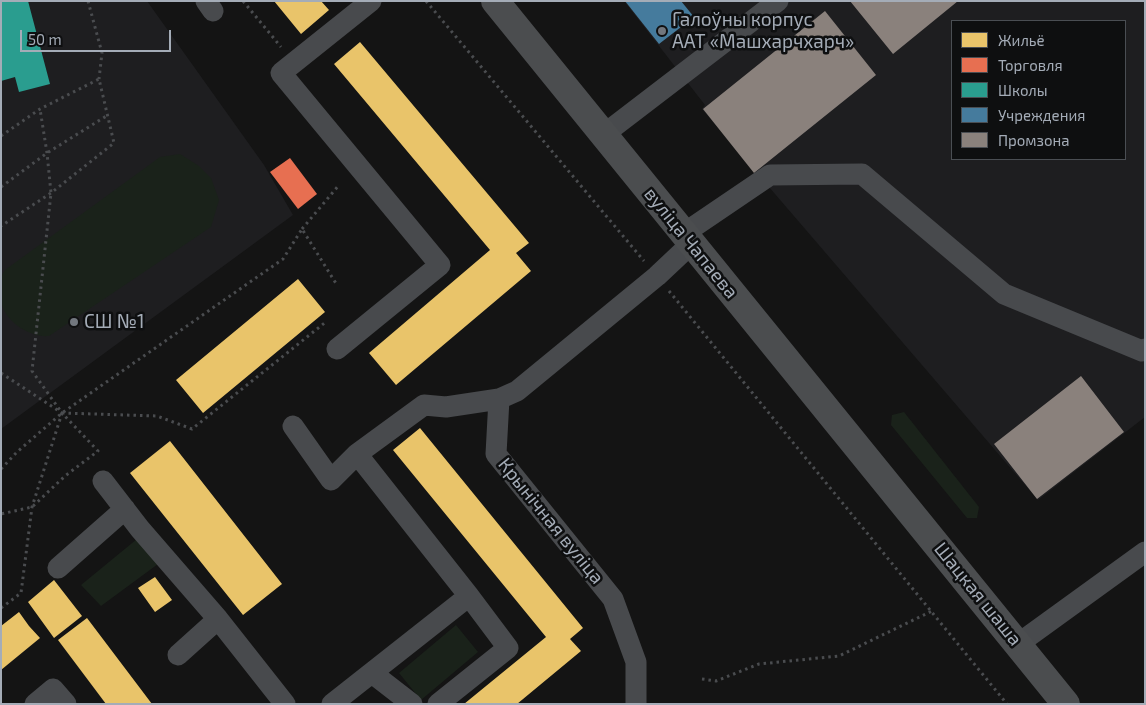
<!DOCTYPE html>
<meta charset="utf-8">
<style>
body{margin:0}
#map{position:relative;width:1146px;height:705px;overflow:hidden;background:#141414;font-family:"Exo 2",sans-serif}
canvas{display:block}
.frame{position:absolute;inset:0;border:2px solid #a4acb7;pointer-events:none}
.legend{position:absolute;left:951px;top:20px;width:175px;height:140px;box-sizing:border-box;background:#0e0f10;border:1px solid #4a4e53;margin:0;padding:6px 9px;list-style:none;font-size:15px;color:#a4acb7}
.legend li{display:flex;align-items:center;gap:10px;height:25px}
.legend b{width:25px;border:1px solid #4a4e53}
.scale{position:absolute;left:20px;top:30px;width:151px;height:22px;box-sizing:border-box;border:2px solid #a4acb7;border-top:0;padding-left:6px;font-size:15px;line-height:18px;white-space:nowrap;color:#a4acb7;-webkit-text-stroke:4px #0e0f10;paint-order:stroke}
</style>
<div id="map">
<canvas width="1146" height="705"></canvas>
<div class="frame"></div>
<ul class="legend">
<li><b style="height:14px;background:#e9c46a"></b>Жильё</li>
<li><b style="height:14px;background:#e76f51"></b>Торговля</li>
<li><b style="height:14px;background:#2a9d8f"></b>Школы</li>
<li><b style="height:14px;background:#457b9d"></b>Учреждения</li>
<li><b style="height:14px;background:#8a817c"></b>Промзона</li>
</ul>
<div class="scale">50 m</div>
</div>
<script>
const ctx = document.querySelector('canvas').getContext('2d');
ctx.lineJoin = 'round';
function paint(path, color) { ctx.fillStyle = color; ctx.fill(path, 'evenodd'); }
function strokePath(path, color, width, dash) { ctx.strokeStyle = color; ctx.lineWidth = width; ctx.lineCap = dash ? 'butt' : 'round'; ctx.setLineDash(dash || []); ctx.stroke(path); }
function write(font, color, halo, rows, align = 'center') {
  ctx.font = font + ' "Exo 2",sans-serif'; ctx.lineWidth = 5; ctx.setLineDash([]); ctx.textBaseline = 'middle'; ctx.strokeStyle = halo; ctx.fillStyle = color; for (const [text, x, y, turn = 0] of rows) {
    ctx.save(); ctx.translate(x, y); ctx.rotate((+turn || 0) * Math.PI / 180); ctx.textAlign = isNaN(turn) ? turn : align; if (halo) ctx.strokeText(text, 0, 0); ctx.fillText(text, 0, 0); ctx.restore();
  }
}
paint(new Path2D(`
 M1,1H147L264,165L293,215L1,429Z
 M624,1H1145V417L1038,500L702,109L705,105ZM952,21H1125V159H952Z`), '#1e1e20');
paint(new Path2D(`
 M180,154L199,166L211,178L219,200L211,227L49,336C30,338 4,321 1,301C1,297 1,293 1,289C1,282 0,276 5,270L160,157Z
 M904,412L979,507L977,518H967L891,425L892,415Z
 M137,539L158,564L101,606L81,585Z
 M456,625L478,652L421,700L399,673Z`), '#1a221a');
paint(new Path2D(`
 M274,1H321L329,10L301,34Z
 M360,42L529,243L516,253L531,271L396,385L369,353L490,250L334,64Z
 M298,279L325,312L203,413L176,380Z
 M420,428L583,628L570,639L581,651L517,704H464L546,637L393,450Z
 M170,441L282,584L243,615L130,473Z
 M155,577L172,600L155,612L138,588Z
 M54,580L82,616L54,638L28,602Z
 M19,612L29,626L40,638L1,670V626Z
 M87,618L152,704H106L58,640Z`), '#e9c46a');
paint(new Path2D(`
 M290,158L317,194L298,209L270,172Z`), '#e76f51');
paint(new Path2D(`
 M1,1H28L50,84L19,92L15,77L1,81Z`), '#2a9d8f');
paint(new Path2D(`
 M625,1H681L694,17L659,44Z`), '#457b9d');
paint(new Path2D(`
 M850,1H958L893,54Z
 M825,11L876,75L754,173L703,109Z
 M1081,376L1124,432L1037,499L994,444Z`), '#8a817c');
strokePath(new Path2D(`
 M88,1L102,53L99,79
 M243,1L281,47
 M426,1L644,261
 M1,136L40,109L99,79L114,143L51,193L1,226
 M1,187L47,153L108,115
 M302,229L339,185
 M669,291L1007,704
 M1,373L62,413L98,451L65,476L32,507L1,514
 M62,413L157,416L192,429L327,321
 M1,469L17,452L62,413L283,259L302,229L337,285
 M1,608L21,593L32,507L62,413L32,371L51,193L47,153L40,109
 M702,679L716,681L759,664L839,656L932,611`), '#4a4c4f', 3, [2.5, 4]);
strokePath(new Path2D(`
 M206,1L213,11
 M603,135L778,1
 M683,234L770,175L862,174L1004,294L1142,351L1145,349
 M337,349L440,265L281,73L371,1
 M293,426L331,480L357,454
 M103,481L140,529L218,619
 M58,568L125,509
 M1018,644L1145,552
 M178,655L218,619L285,704
 M372,673L412,704
 M35,704L53,689L66,704
 M332,704L469,596L357,454L424,405L446,407L499,399
 M438,704L508,648L469,596
 M636,704V662L613,599L496,454L499,399L517,391L657,276L691,244`), '#484a4d', 21);
strokePath(new Path2D(`
 M495,1L1066,704`), '#4b4d4f', 28);
for (const [x, y, r, color] of [
 [662,31,5,"#72777e"],
 [74,322,5,"#72777e"]
]) { const dot = new Path2D(); dot.arc(x, y, r, 0, 2 * Math.PI); ctx.fillStyle = color; ctx.fill(dot); strokePath(dot, '#0e0f10', 2); }
write('19px', '#a4acb7', '#0e0f10', [
 ["Галоўны корпус",672,20],
 ["ААТ «Машхарчхарч»",672,42],
 ["СШ №1",84,322]
], 'left');
write('19px', '#a4acb7', '#0e0f10', [
 ["вуліца Чапаева",691,243,51],
 ["Крынічная вуліца",551,521,51],
 ["Шацкая шаша",978,594,51]
]);
</script>
